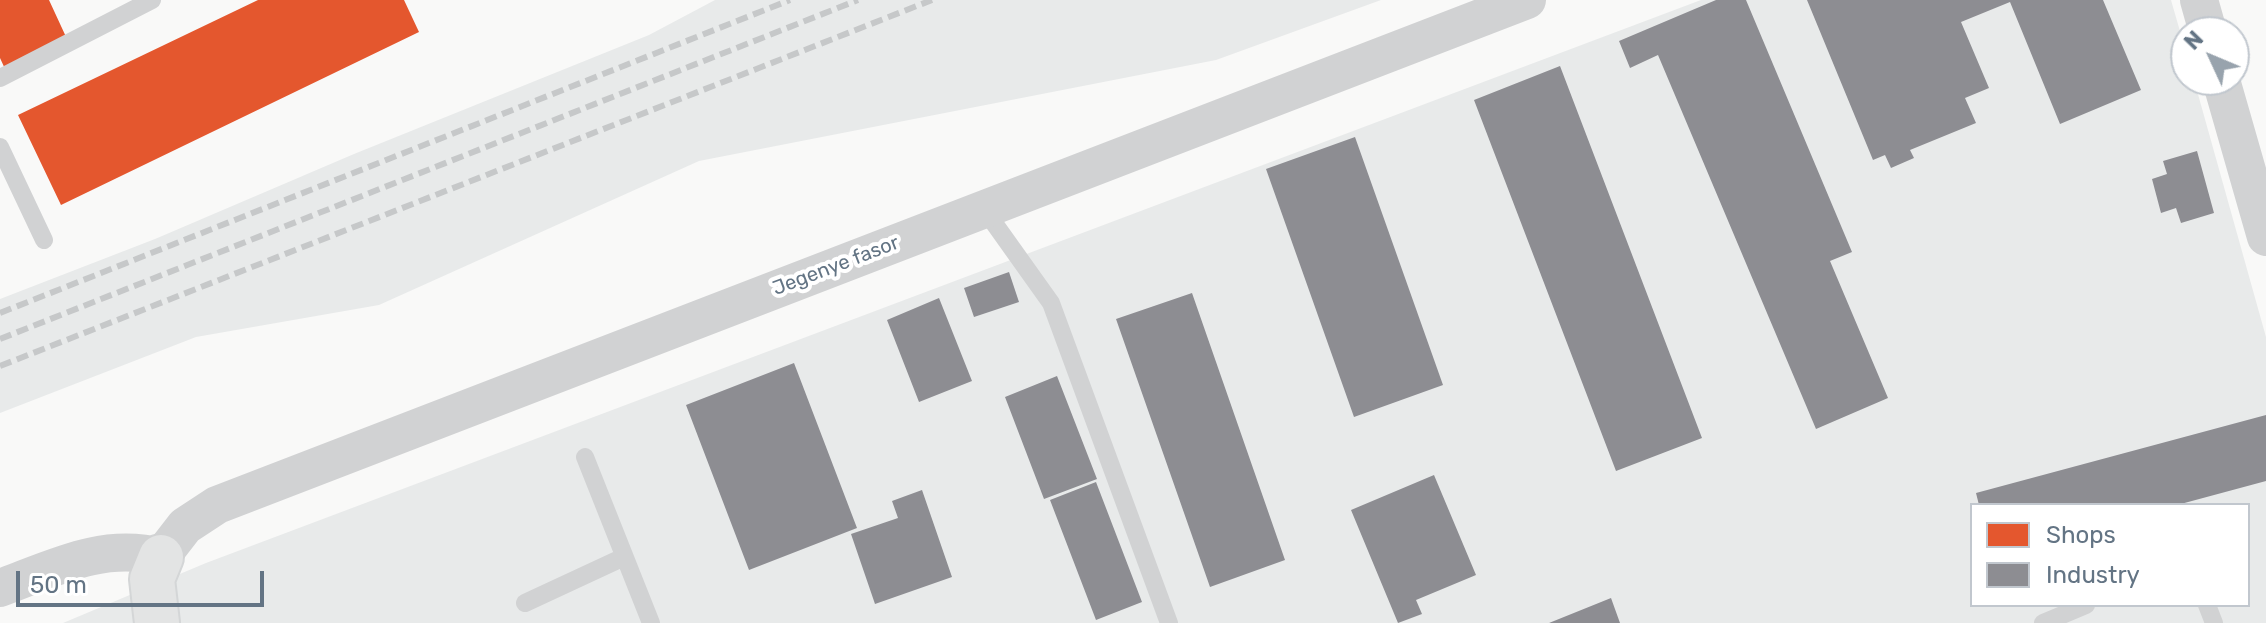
<!DOCTYPE html>
<style>
body{margin:0}
#map{position:relative;width:2266px;height:623px;overflow:hidden;background:#f9f9f8;font-family:Rubik,sans-serif}
canvas{display:block}
.legend{position:absolute;left:1970px;top:503px;width:280px;height:104px;box-sizing:border-box;background:#fff;border:2px solid #c1c7ce;margin:0;padding:10px 14px;list-style:none;font-size:24px;color:#637484}
.legend li{display:flex;align-items:center;gap:16px;height:40px}
.legend b{width:40px;border:2px solid #c1c7ce}
.north{position:absolute;left:2170px;top:16px;width:80px;height:80px;box-sizing:border-box;background:#fff;border:2px solid #c1c7ce;border-radius:50%;rotate:314deg;font-size:22px;font-weight:700;line-height:32px;text-align:center;color:#637484}
.north::after{content:'';display:block;margin:auto;width:28px;height:36px;background:#98a3ad;clip-path:polygon(50% 0,100% 100%,50% 72%,0 100%)}
.scale{position:absolute;left:16px;top:571px;width:248px;height:36px;box-sizing:border-box;border:4px solid #637484;border-top:0;padding-left:10px;font-size:24px;line-height:28px;white-space:nowrap;color:#637484;-webkit-text-stroke:6px #fff;paint-order:stroke}
</style>
<div id="map">
<canvas width="2266" height="623"></canvas>
<ul class="legend">
<li><b style="height:22px;background:#e4572e"></b>Shops</li>
<li><b style="height:22px;background:#8d8d92"></b>Industry</li>
</ul>
<div class="north">N</div>
<div class="scale">50 m</div>
</div>
<script>
const ctx = document.querySelector('canvas').getContext('2d');
ctx.lineJoin = 'round';
function paint(path, color) { ctx.fillStyle = color; ctx.fill(path, 'evenodd'); }
function strokePath(path, color, width, dash) { ctx.strokeStyle = color; ctx.lineWidth = width; ctx.lineCap = dash ? 'butt' : 'round'; ctx.setLineDash(dash || []); ctx.stroke(path); }
function write(font, color, halo, rows, align = 'center') {
  ctx.font = font + ' Rubik,sans-serif'; ctx.lineWidth = 8; ctx.setLineDash([]); ctx.textBaseline = 'middle'; ctx.strokeStyle = halo; ctx.fillStyle = color; for (const [text, x, y, turn = 0] of rows) {
    ctx.save(); ctx.translate(x, y); ctx.rotate((+turn || 0) * Math.PI / 180); ctx.textAlign = isNaN(turn) ? turn : align; if (halo) ctx.strokeText(text, 0, 0); ctx.fillText(text, 0, 0); ctx.restore();
  }
}
paint(new Path2D(`
 M715,0H1381L1216,60L699,161L379,305L196,337L0,413V299L155,239L354,154L649,35Z
 M1701,0H2171L2186,52V80H2194L2266,337V623H63L206,563ZM1972,505H2248V605H1972Z`), '#e8eaea');
paint(new Path2D(`
 M0,0H49L67,39L6,71L0,58Z
 M258,0H404L419,32L61,205L18,115Z`), '#e4572e');
paint(new Path2D(`
 M1716,0H1746L1852,252L1830,261L1888,398L1816,429L1658,55L1630,68L1619,41Z
 M1807,0H2103L2141,90L2060,124L2010,2L1961,22L1989,88L1965,98L1976,123L1910,150L1914,158L1891,168L1885,155L1873,160Z
 M1560,66L1702,438L1616,471L1474,100Z
 M1355,137L1443,385L1354,417L1266,169Z
 M2197,151L2214,213L2181,223L2176,208L2161,213L2152,179L2167,174L2163,161Z
 M1009,272L1019,302L974,317L964,288Z
 M1192,293L1285,560L1210,587L1116,319Z
 M939,298L972,381L919,402L887,320Z
 M794,363L857,528L749,570L686,405Z
 M1057,376L1097,479L1044,499L1005,397Z
 M2266,415V481L2177,505H1979L1976,493Z
 M1434,475L1476,575L1416,600L1422,614L1398,623L1351,510Z
 M1096,482L1142,602L1096,620L1050,500Z
 M922,490L952,577L875,604L851,534L898,518L892,501Z
 M1611,598L1620,623H1549Z`), '#8d8d92');
const secondary = new Path2D(`
 M157,623L152,579L161,557`);
strokePath(secondary, '#d4d6d7', 48);
strokePath(new Path2D(`
 M0,78L152,0
 M0,147L44,240
 M984,209L1051,303L1169,623
 M585,457L651,623
 M525,603L624,557
 M2207,605L2214,623
 M2043,623L2086,605`), '#d1d2d3', 18);
strokePath(new Path2D(`
 M2199,0L2208,32
 M2221,80L2266,237
 M0,588C54,568 103,542 161,557L185,526L217,505L1527,0`), '#d1d2d3', 38);
strokePath(secondary, '#e3e4e4', 44);
strokePath(new Path2D(`
 M0,313L790,0
 M0,339L858,0
 M0,366L932,0`), '#c6c8c9', 6, [12, 6]);
write('20px', '#637484', '#fff', [
 ["Jegenye fasor",836,266,-21]
]);
</script>
